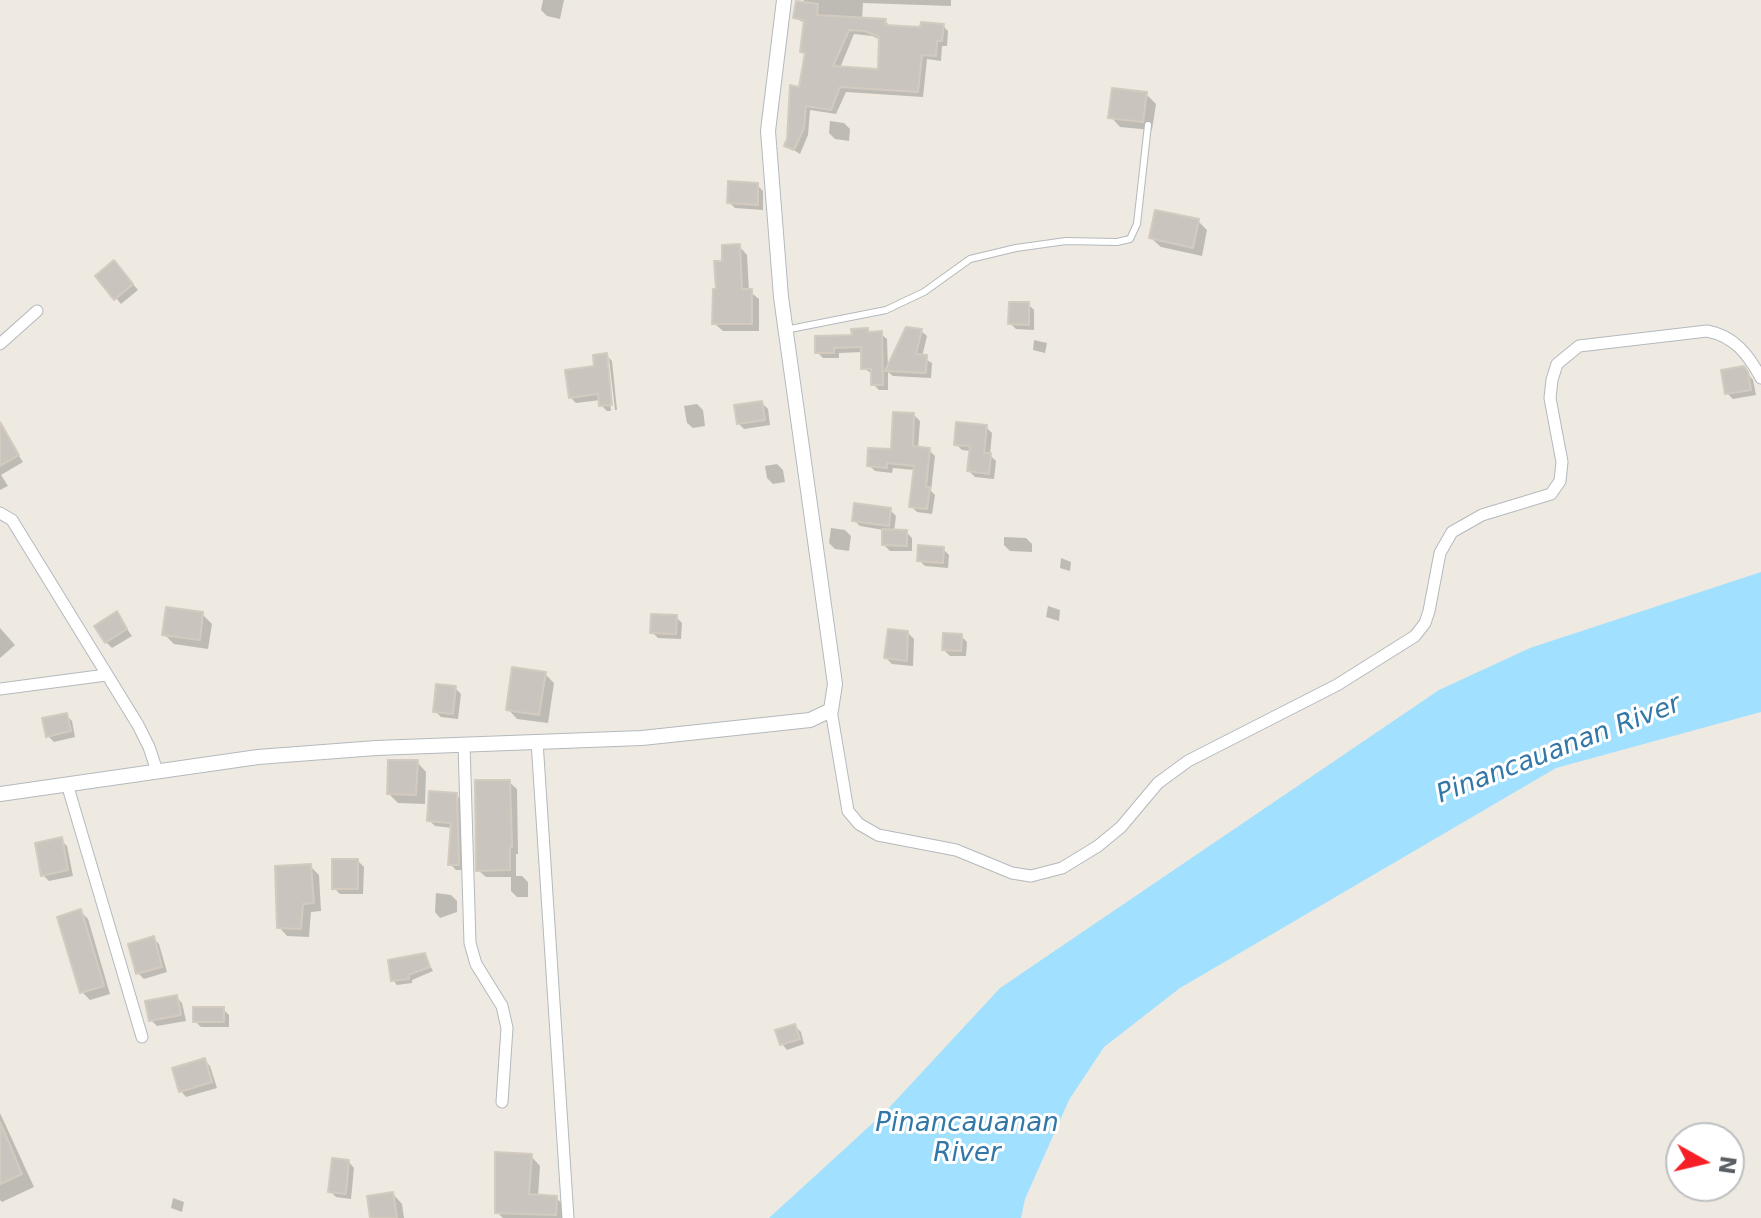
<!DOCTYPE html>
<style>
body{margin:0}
#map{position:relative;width:1761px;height:1218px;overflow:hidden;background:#eeeae1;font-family:"DejaVu Sans",sans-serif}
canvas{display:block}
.north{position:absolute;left:1665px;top:1122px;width:80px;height:80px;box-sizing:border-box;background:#fff;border:2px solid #bdbfc1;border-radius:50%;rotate:98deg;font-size:22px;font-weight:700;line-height:32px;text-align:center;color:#5a5f64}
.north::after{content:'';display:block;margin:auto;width:28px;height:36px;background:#f71f26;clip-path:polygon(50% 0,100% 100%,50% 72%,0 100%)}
</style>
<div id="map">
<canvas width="1761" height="1218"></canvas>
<div class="north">N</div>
</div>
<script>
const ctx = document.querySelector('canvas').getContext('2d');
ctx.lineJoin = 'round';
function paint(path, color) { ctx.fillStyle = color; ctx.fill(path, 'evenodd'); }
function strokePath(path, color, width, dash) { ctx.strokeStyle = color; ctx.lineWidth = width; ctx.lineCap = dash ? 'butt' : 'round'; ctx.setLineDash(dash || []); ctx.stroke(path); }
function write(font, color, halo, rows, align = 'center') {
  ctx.font = font + ' "DejaVu Sans",sans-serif'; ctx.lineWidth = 6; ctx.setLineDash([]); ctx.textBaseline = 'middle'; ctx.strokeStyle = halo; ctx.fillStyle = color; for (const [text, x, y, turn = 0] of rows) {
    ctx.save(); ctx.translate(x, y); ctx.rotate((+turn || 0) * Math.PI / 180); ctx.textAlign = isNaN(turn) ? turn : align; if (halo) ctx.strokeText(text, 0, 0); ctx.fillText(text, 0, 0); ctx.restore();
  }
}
paint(new Path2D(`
 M1761,572V712L1556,768L1180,988L1104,1047L1069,1100L1025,1199L1021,1218H769L886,1111L1000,988L1439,690L1530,648Z`), '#a1e0ff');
paint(new Path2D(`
 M543,0H564L560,19L547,16L541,10Z
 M804,0H951V6L863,3L862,19L885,21L890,26L922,29L943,26L948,31L947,46H942L941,61L927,59L923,97L846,92L836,114L810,110L808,135L800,154L786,145L806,55L802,51L806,24L796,18ZM854,34L872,36L881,40L880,71L840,68Z
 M1146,94L1156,104L1152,130L1120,127L1111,117Z
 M830,121L844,123L850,129L849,141L835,139L829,133Z
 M757,185L763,191V210L735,208L729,202Z
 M1198,221L1207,230L1202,256L1161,247L1151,238Z
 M739,246L747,255L749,291L759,299V331H723L714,323L724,263Z
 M120,269L138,290L121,304L116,298Z
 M1028,304L1034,310V330L1016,329L1010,323Z
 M867,330L871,334H881L887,339L888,369L921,331L927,336L922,357L932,363L931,378L893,376L888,372V390H879L873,384V374L863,368V352L839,353V358H823L817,352Z
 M1034,340L1047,343L1045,353L1033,350Z
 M606,355L612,361L617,410H615L609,359H605L611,411H607L601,405V400L576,403L570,397Z
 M1743,368L1753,380L1756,395L1733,399L1727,393Z
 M762,403L768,409L770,425L744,429L738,423Z
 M697,404L703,410L705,426L693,428L687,423L684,406Z
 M914,415L920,421L918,449L929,450L935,456L931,491L935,495L932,514L917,512L911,506L915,470L893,468L892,473L875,471L869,465L893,452Z
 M986,427L992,433L990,455L996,461L994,479L975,477L969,471L971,451L962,450L956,444Z
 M7,438L23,462L1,475L8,486L0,490V442Z
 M777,464L783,470L785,482L773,484L767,478L765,466Z
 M890,510L896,516L894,532H906L912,538V551H890L884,545V530L860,526L854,520Z
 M831,528L845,530L851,536L849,551L835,549L829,543Z
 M1004,537L1026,538L1032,544V552L1010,551L1004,545Z
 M943,549L949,555L948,568L925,566L919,560Z
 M1061,558L1071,562L1070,571L1060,568Z
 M1048,606L1060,610L1059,621L1046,617Z
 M116,614L132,636L112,648L106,642Z
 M202,614L212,624L208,649L174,644L164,634Z
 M676,617L682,623L681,639L658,638L652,632Z
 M0,628L15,645L0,658Z
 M908,633L914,639L913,666L892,664L886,658Z
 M961,636L967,642L966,656H950L944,650Z
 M545,674L554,683L548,723L517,719L508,709Z
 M455,688L461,694L458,719L441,717L435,711Z
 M66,715L72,721L75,737L54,742L48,736Z
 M417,762L426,772L425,804L398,803L389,794Z
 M509,782L517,789L518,854H516V876H522L528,882V897H517L511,891V877H486L478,870Z
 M456,795L462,801L464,870H456L450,864L452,828L435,826L429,820Z
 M61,840L67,846L73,876L49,881L43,875Z
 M358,861L364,867L363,894H340L334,888Z
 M310,866L319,875L321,911L311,912L309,937L287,936L279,927Z
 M436,893L451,895L457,901V912L440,918L435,912Z
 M80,911L88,919L110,994L90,1000L82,992Z
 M153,938L159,944L167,972L144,979L138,973Z
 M424,955L433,971L412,980V983L397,985L393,980Z
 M176,997L182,1003L186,1021L157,1026L151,1020Z
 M223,1009L229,1015V1027H201L195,1021Z
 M795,1026L801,1032L804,1044L787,1050L782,1044Z
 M204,1060L210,1066L217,1088L186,1097L181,1091Z
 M0,1113L34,1187L2,1202L0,1200Z
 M531,1156L540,1166L538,1197L556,1198L566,1207L565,1218H503L497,1212Z
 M349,1162L354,1168L351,1199L336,1197L330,1191Z
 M393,1194L402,1204L404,1218H372Z
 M173,1198L184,1202L182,1212L171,1208Z`), '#0003');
const building = new Path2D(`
 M796,1L818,4L817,15L886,19L885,25L920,27L921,22L944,24L942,41H937L936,56L922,55L918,92L840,87L831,110L806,106L804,128L794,150L784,146L787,139L790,85L799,87L805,53L800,52L804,20L793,18ZM849,30L865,31L879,37L878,69L833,66Z
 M1112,88L1147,92L1143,122L1108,118Z
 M728,181L758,183V205L727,203Z
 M1155,210L1199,219L1193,248L1149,238Z
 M740,244L742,289H752V324H712L713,289H716L714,261H722V245Z
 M114,260L133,284L114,300L95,276Z
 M1009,302H1029V325L1008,324Z
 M906,327L922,329L916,354L927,355L926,373L885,371Z
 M868,328V332L882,331L883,385H871V369H861V347L834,348V353H815V336L852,335L851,329Z
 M607,353L612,405L599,406L598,394L569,398L565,370L594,366L593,355Z
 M1744,366L1748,372L1751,390L1725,394L1721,370Z
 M762,401L765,420L737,424L734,405Z
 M893,412L914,413L913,446L930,448L926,487H930L927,509L909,507L914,466L887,463V468L867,466L868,448L891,449Z
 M0,422L19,455L0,466Z
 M956,422L987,425L984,453H991L989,474L967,471L970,446L954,445Z
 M854,503L891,508L889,526L852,521Z
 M882,529L907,530V546L882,545Z
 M918,545L944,547L943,563L917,561Z
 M166,607L203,612L200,640L162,635Z
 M117,611L127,629L105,643L94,626Z
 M651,614L677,615L676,634L650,633Z
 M888,629L908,631L907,661L884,658Z
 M943,633L962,634L961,651L942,650Z
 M512,667L546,672L539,715L506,710Z
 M436,684L456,686L453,714L433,712Z
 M67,713L71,731L46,737L42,718Z
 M388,760H418L416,795L387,794Z
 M475,780H510L512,847H510V870L476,871Z
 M429,791L457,793L459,865H448L451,823L427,821Z
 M62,837L68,870L41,876L35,843Z
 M332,859H358V889H332Z
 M311,864L314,903L303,904L301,929L277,928L275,866Z
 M81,909L104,986L80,993L57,917Z
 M154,936L162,967L136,974L128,944Z
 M425,953L430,967L408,975L409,979L391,981L388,960Z
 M177,995L181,1015L149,1021L145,1001Z
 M193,1007H224V1022H193Z
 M795,1024L800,1039L780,1045L775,1030Z
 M205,1058L212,1082L179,1092L172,1068Z
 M0,1122L22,1174L0,1184Z
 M495,1152L532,1154L529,1194L557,1196L556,1215L495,1213Z
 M332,1158L349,1160L346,1194L328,1192Z
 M393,1192L397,1218H370L367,1196Z`);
paint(building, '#c9c5be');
strokePath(building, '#d3cbbf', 2);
const service = new Path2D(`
 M785,330L886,310L924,292L970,259L1016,248L1066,241L1117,242L1130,239L1137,224L1148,125`);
const minor = new Path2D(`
 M0,344L37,311
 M0,513L12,520L138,725L149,747L157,771
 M0,689L106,675
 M831,710L848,811L859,824L878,835L956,850L1012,873L1031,876L1062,868L1098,846L1121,827L1158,783L1188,761L1337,685L1415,636L1425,623L1429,611L1440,553L1452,532L1482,515L1551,494L1560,481L1562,462L1550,398L1552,380L1557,364L1579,346L1707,331C1734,336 1748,354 1761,378
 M537,741L568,1218
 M464,744L470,943L476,964L502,1006L507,1028L502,1102
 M67,784L142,1037`);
const tertiary = new Path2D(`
 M0,794L258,757L376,748L642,738L810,720L831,710L835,684L781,297L768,131L784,0`);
strokePath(service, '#b4b9bd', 8);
strokePath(minor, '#b4b9bd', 13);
strokePath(tertiary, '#b4b9bd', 16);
strokePath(service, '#fff', 6);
strokePath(minor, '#fff', 11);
strokePath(tertiary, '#fff', 14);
write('italic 26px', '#3277a7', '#fff', [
 ["Pinancauanan River",1559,750,-21],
 ["Pinancauanan",967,1124],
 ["River",967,1154]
]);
</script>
